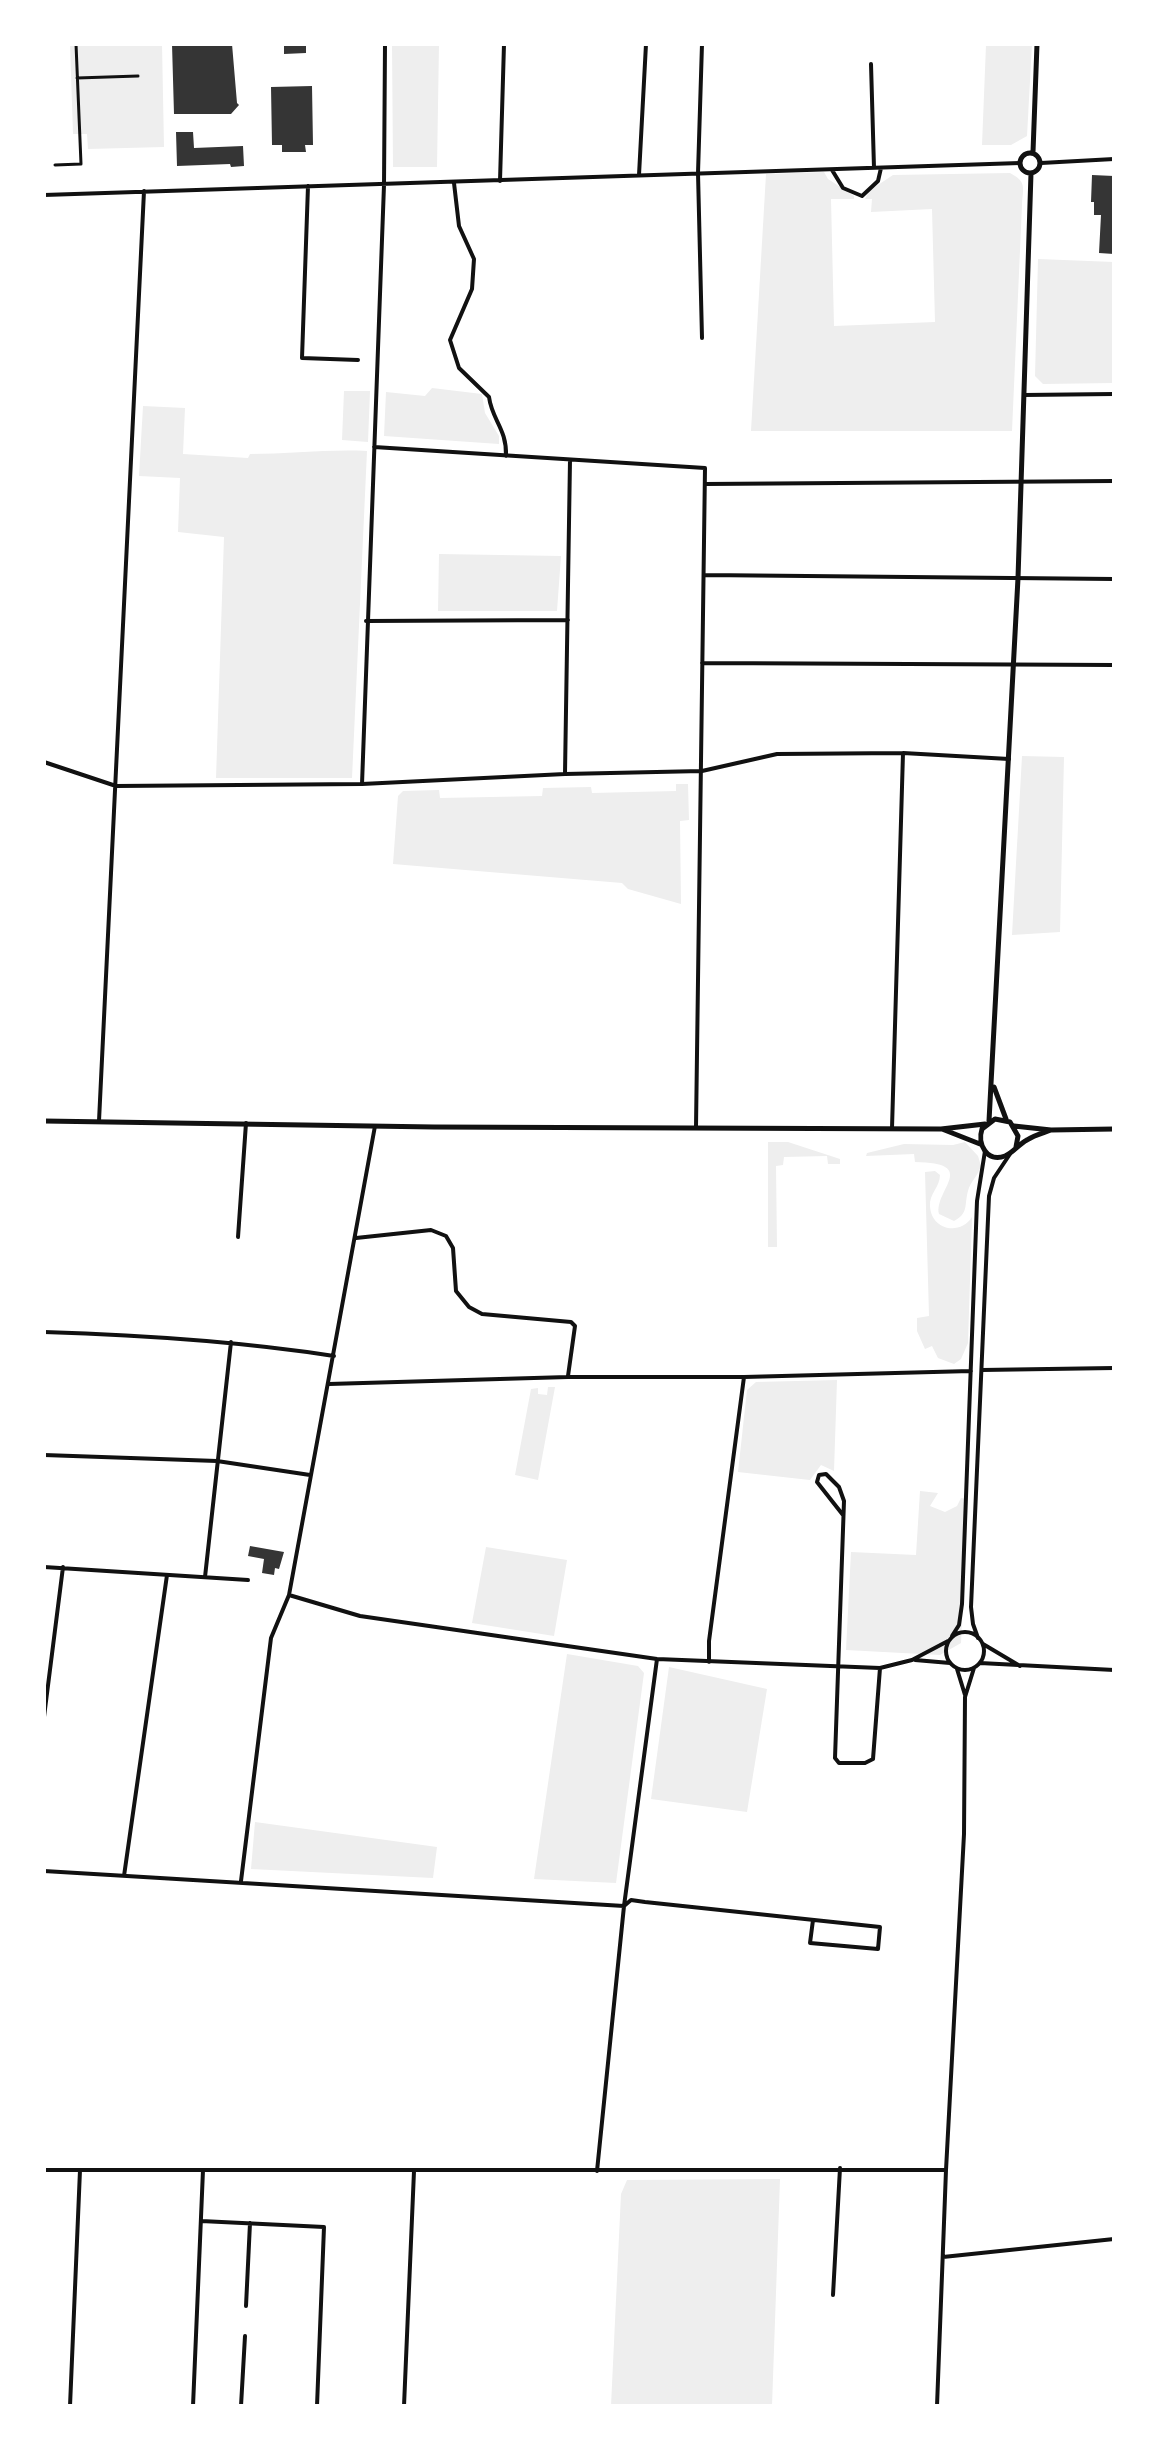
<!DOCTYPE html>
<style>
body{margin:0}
#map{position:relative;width:1158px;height:2450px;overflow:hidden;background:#fff;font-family:"DejaVu Sans",sans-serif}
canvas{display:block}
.frame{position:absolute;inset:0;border:46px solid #fff;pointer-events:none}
</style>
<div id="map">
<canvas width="1158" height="2450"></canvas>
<div class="frame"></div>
</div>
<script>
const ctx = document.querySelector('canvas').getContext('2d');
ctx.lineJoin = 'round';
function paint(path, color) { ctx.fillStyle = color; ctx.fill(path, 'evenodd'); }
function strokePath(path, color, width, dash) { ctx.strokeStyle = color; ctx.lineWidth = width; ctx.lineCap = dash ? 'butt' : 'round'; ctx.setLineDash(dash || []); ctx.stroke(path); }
paint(new Path2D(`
 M70,44H162L164,147L88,149L87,134H73Z
 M392,44H439L437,167H393Z
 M1021,44H1032L1027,136L1011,145H982L986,45L1021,46Z
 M824,172L828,179L854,196V199H831L834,326L935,322L932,209L871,212L872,199H865L869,191L893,175L1010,173C1027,182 1023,187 1022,205L1012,431H751L766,174Z
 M1038,259L1114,262V383L1043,384L1035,376Z
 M432,388L482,394L485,413L499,436V444L384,436L386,392L425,396Z
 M344,391H370L368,442L342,440Z
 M143,406L185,408L183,454L248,458L250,454C289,454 328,449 367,451L352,778H216L224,537L178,532L180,478L139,476Z
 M439,554L561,556L557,611H438Z
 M1022,756L1064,757L1060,932L1012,935Z
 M676,784H688L689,820L680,821L681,904L628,889L622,883L393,864L398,796L403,791L439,790L440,798L542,796L543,788L591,787L592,793L676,791Z
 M768,1142H788L840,1159V1164H828L827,1156L784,1157L783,1165L776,1166L777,1247H768Z
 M965,1142L978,1156L981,1166C978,1176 970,1182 968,1191C964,1205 969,1213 954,1221L939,1214C934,1190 980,1163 915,1162L914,1154L866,1156L867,1153L904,1144L953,1145Z
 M935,1171L940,1175C940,1187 929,1194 930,1206C931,1230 960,1236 972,1217L968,1343L961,1359L954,1364L938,1358L932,1346L925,1349L917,1331V1318L929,1316L925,1172Z
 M837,1380L834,1471L821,1465L810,1480L738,1472L747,1390L756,1382Z
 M548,1387H555L538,1480L515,1475L531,1389L538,1388V1394L547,1395Z
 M920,1491L938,1493L930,1506L945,1512L957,1506L961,1498L968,1499L961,1643L940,1655L846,1650L851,1552L916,1555Z
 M486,1547L567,1560L554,1636L472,1623Z
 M567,1654L638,1666L644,1673L616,1883L534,1879Z
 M669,1667L767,1689L747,1812L651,1799Z
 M255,1822L437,1847L433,1878L251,1869Z
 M780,2179L772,2406H611L621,2194L627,2180Z`), '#eee');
paint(new Path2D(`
 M172,44H232L237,103L239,105L231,114H174Z
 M284,44H306V53L284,54Z
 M312,86L313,145H305L306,152H282V145H272L271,87Z
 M176,132H193L194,148L243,146L244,166L231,167L230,164L177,166Z
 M1092,175L1114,176V254L1099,253L1101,215H1094V202H1091Z
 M250,1546L284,1552L279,1569L275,1568L274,1575L262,1573L264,1559L248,1556Z`), '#353535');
strokePath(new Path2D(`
 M77,78L138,76
 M55,165L81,164L76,44`), '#111', 3);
strokePath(new Path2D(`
 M702,44L698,173L702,338
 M871,64L874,168
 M1041,163L1114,159
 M832,170L843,188L862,196L878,181L881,168
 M639,175L646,44
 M500,181L504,44
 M454,183L459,226L474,259L472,289L450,340L459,368L489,397C492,420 507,429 506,456
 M308,186L302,358L358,360
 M44,195L1020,163
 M1024,395L1114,394
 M374,447L705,468L696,1127
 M705,484L1114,481
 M704,575L1114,579
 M366,621L568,620
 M702,663L1114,665
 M44,762L116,786L362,784L565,774L702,771L777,754L903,753L1009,759
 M565,773L570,460
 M362,784L384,185L385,44
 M99,1121L144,191
 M892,1128L903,753
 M238,1237L246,1123
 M356,1238L431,1230L446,1236L453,1248L456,1291L469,1307L482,1314L571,1322L575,1326L568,1376
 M44,1332C141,1335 238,1341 334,1356
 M982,1370L1114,1368
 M329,1384L568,1377H744L971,1371
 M44,1455L217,1461L310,1475
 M843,1515L817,1482L819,1475L826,1474L839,1487L844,1501L835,1758L839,1763H865L873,1759L880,1668
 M44,1567L248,1580
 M205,1577L231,1342
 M289,1595L360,1616L657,1659L880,1668L912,1660L948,1641
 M946 1651a19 19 0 1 1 38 0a19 19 0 1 1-38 0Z
 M952,1636L959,1625L962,1604L977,1201L985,1151
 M978,1638L973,1624L971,1607L989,1196L994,1178L1010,1154
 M983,1644L1020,1666
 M915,1660L950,1663
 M709,1662V1641L744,1377
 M980,1663L1114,1670
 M957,1669L965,1695
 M44,1717L63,1567
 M44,1871L624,1906L631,1900L645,1902C724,1910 802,1919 880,1927L878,1949L810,1943L813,1920
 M124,1876L167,1575
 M241,1881L271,1638L289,1595L375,1126
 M44,2170H946
 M597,2171L624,1906L657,1659
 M201,2221L324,2227L317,2406
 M943,2257L1114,2239
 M833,2295L840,2168
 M246,2306L250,2223
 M70,2406L80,2170
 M193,2406L203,2170
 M241,2406L245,2336
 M404,2406L414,2171
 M937,2406L946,2170L964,1834L965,1697L974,1668`), '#111', 4);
strokePath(new Path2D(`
 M1033,152L1037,44
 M1020 163a10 10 0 1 1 20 0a10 10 0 1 1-20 0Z
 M994,1087L1006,1119
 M44,1121L434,1127L941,1129L985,1124
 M989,1121L1018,578L1031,173
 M1014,1126L1051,1130L1114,1129
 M942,1129L980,1144
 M1016,1147L1018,1136L1010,1122L995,1119L982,1129C977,1144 987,1163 1005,1156C1013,1153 1019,1144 1027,1140C1034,1135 1043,1133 1051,1130`), '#111', 5);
</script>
